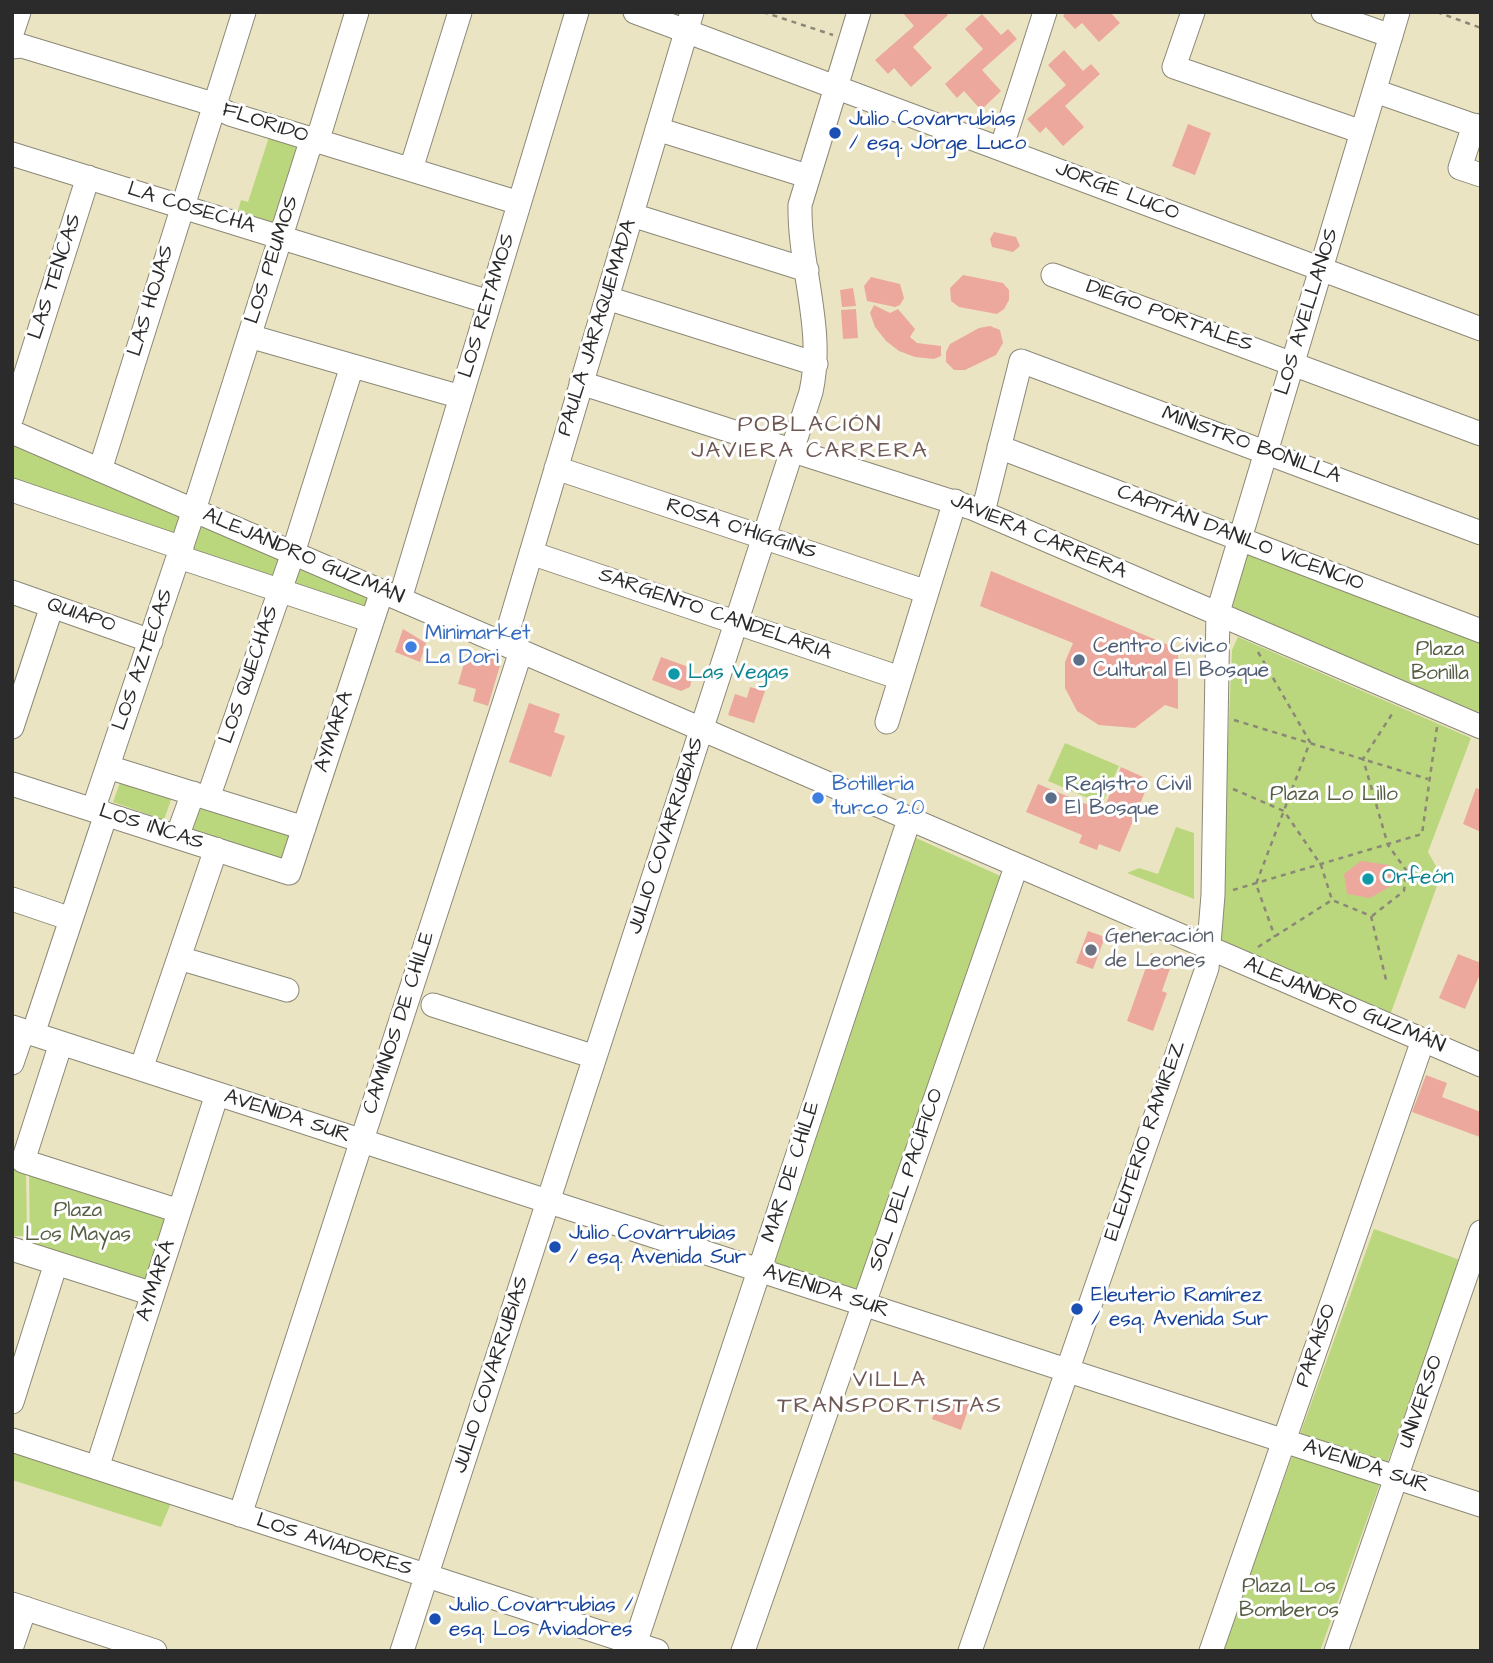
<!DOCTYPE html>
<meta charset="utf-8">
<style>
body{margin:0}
#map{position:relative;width:1493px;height:1663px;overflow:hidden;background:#ebe4c3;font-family:"Architects Daughter",sans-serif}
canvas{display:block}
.frame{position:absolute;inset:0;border:14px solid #2b2b2b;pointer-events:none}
</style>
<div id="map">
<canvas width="1493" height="1663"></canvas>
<div class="frame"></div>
</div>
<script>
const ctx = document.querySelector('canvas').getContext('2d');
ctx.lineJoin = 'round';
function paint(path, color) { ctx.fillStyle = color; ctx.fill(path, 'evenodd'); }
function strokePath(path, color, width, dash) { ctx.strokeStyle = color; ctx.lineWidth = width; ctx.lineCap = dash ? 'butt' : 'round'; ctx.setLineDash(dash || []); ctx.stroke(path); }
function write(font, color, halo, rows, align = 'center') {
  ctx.font = font + ' "Architects Daughter",sans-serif'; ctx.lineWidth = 6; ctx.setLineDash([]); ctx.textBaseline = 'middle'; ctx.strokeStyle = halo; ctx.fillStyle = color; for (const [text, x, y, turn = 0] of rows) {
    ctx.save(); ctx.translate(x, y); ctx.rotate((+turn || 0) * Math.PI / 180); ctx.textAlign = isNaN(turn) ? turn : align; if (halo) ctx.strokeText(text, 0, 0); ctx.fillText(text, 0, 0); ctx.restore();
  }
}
paint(new Path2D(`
 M270,134L302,145L276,230L236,218L241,200L248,202Z
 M12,444L370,599L363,613L12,485Z
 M1245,551L1481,641V704L1478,712L1472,715L1229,608Z
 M1238,637L1471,738L1428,852L1441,875L1388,1021L1219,944L1232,650Z
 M1065,743L1119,766L1102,804L1048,781Z
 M122,777L173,794L164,820L113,802Z
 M202,801L295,831L285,863L192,833Z
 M1176,827L1194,833V899L1127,873L1139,868L1158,874Z
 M916,838L1005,878L859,1300L772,1271Z
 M29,1164L176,1213L151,1291L30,1252Z
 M12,1170H26L27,1236H12Z
 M1374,1229L1460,1260L1320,1651H1222Z
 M12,1451L171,1503L161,1527L12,1480Z`), '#bad77d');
paint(new Path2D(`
 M902,12H945L948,15L913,47L932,68L911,87L894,68L888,74L875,60L914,26Z
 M1066,12H1110L1120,23L1099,42L1082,23L1075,29L1063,16Z
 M982,14L1001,35L1008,29L1017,39L982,70L1001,91L981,110L964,91L957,98L945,84L983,49L965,29Z
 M1064,50L1083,71L1091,64L1100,74L1065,106L1084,127L1063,146L1046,127L1040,133L1027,119L1066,85L1048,65Z
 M1188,124L1211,133L1195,175L1172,166Z
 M994,232L1016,237L1020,246L1013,252L992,247L990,239Z
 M963,275L1003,283L1009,290V300L1004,309L997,314L959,307L951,301L950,288Z
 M871,277L900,284L904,298L900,305L895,307L867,301L864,286Z
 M853,288L856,306L842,307L840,290Z
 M874,305L890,313L898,309L915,329L910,337L917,343L941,346V356L934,359L915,357L899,351L886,341L875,327L870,313Z
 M856,309L858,338L843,339L841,310Z
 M990,326L1000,330L1003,343L996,355L965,370H954L946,362V352L950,344L979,328Z
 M991,571L1178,649V709L1165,705L1135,728L1099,725L1077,711L1065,688V662L1073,643L980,606Z
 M403,629L426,643L420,662L395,652Z
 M468,650L501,662L488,706L473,701L476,689L458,684Z
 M661,657L694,669L690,687L681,691L652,680Z
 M750,687L765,691L754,723L728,715L735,694L747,698Z
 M529,703L560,714L554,732L565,736L551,777L509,762Z
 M1121,767L1150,780L1120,852L1099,844L1097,850L1079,843L1082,835L1026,812L1038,784L1103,811Z
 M1476,788L1481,790V832L1463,824Z
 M1361,861L1389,865L1393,885L1370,898L1347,894L1344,874Z
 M1088,931L1105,937L1093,969L1076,963Z
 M1151,953L1173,960L1162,991L1167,993L1153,1031L1127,1021Z
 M1458,954L1481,963V972L1465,1009L1439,998Z
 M1426,1075L1447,1083L1442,1097L1481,1112L1480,1137L1412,1112Z
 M940,1397L970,1404L961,1430L932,1419Z`), '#eda89e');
const minor = new Path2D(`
 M635,12L1481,329
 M1193,12L1174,67L1362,132
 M1323,12L1391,36
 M12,33L19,12
 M12,47L22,46L203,101L230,114L519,203
 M1375,91L1481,128
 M1474,125L1460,168L1481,175
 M657,129L807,176
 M1001,149L1045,12
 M12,154L489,302
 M411,169L460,12
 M632,215L807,270
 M1053,275L1481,434
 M607,298L816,364
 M249,336L461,397
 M581,383L972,508L1481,727
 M12,417L88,177
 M12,432L1481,1065
 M999,447L1481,631
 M556,468L927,592
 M100,470L244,12
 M12,490L182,548
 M983,512L1021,361L1481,533
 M531,553L900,678
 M179,557L372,621
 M12,592L151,641
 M400,599L577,12
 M504,644L692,12
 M887,722L955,501
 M12,727L52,606
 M108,767L304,828
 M12,784L289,873L382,591
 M208,798L293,553L352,366
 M93,810L194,510L308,151L321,129L357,12
 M177,837L193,793
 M12,899L71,919
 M179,958L287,990
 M433,1005L595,1057
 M12,1027L1481,1505
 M33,1034L106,814
 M61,1043L23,1161L179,1211
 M12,1063L23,1031
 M141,1069L216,849
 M12,1249L153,1294
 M12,1402L56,1263
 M12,1440L657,1651
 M97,1468L217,1094
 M240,1515L521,651
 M12,1604L155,1651
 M635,1644L909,820
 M12,1646L25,1608
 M402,1651L811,392C825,328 799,268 800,205L859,12
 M743,1651L1016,867
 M970,1651L1207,968L1213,895L1218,612L1398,12
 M1211,1651L1423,1040
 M1336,1651L1481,1232`);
strokePath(minor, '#8b8877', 25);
strokePath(new Path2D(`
 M763,12L833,35
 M1437,12L1481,28
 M1258,652L1310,742L1256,884L1275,937
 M1234,720L1428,779
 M1233,789L1284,811L1321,865L1332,900L1371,916L1387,984
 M1233,890L1422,834L1437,727
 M1372,916L1404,891L1406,870L1388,845L1363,759L1394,711
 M1258,947L1332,900`), '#8b8877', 2.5, [5, 5]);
strokePath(minor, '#fff', 23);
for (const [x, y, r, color] of [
 [835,133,7,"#1a4fb4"],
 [411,647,7,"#3f7fe0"],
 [1079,660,7,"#5c6f8a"],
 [674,674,7,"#0f9aa8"],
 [818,798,7,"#3f7fe0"],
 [1051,798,7,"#5c6f8a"],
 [1368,879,7,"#0f9aa8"],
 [1091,950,7,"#6b7280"],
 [555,1247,7,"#1a4fb4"],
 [1077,1309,7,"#1a4fb4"],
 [435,1619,7,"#1a4fb4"]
]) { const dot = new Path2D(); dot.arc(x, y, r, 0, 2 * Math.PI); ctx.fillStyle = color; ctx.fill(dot); strokePath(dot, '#fff', 2.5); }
write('21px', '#164399', '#fff', [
 ["Julio Covarrubias",849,121],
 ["/ esq. Jorge Luco",849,145],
 ["Julio Covarrubias",569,1235],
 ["/ esq. Avenida Sur",569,1259],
 ["Eleuterio Ramírez",1091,1297],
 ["/ esq. Avenida Sur",1091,1321],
 ["Julio Covarrubias /",449,1607],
 ["esq. Los Aviadores",449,1631]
], 'left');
write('21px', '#2b2b2b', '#fff', [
 ["FLORIDO",265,124,18],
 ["JORGE LUCO",1117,192,21],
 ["LA COSECHA",191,209,17],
 ["LOS PEUMOS",273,260,-72],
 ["LAS TENCAS",56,277,-72],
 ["LAS HOJAS",152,301,-73],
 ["LOS RETAMOS",488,306,-73],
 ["LOS AVELLANOS",1308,312,-73],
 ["DIEGO PORTALES",1169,317,20],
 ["PAULA JARAQUEMADA",598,328,-73],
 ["MINISTRO BONILLA",1251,446,20],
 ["ROSA O'HIGGINS",741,530,18],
 ["JAVIERA CARRERA",1038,537,23],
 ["CAPITÁN DANILO VICENCIO",1240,539,21],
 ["ALEJANDRO GUZMÁN",303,557,23],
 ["SARGENTO CANDELARIA",715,615,19],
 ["QUIAPO",81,616,19],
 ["LOS AZTECAS",144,660,-71],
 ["LOS QUECHAS",250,675,-71],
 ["AYMARA",335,732,-72],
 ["LOS INCAS",151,828,18],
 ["JULIO COVARRUBIAS",667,836,-72],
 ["ALEJANDRO GUZMÁN",1344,1006,23],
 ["CAMINOS DE CHILE",400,1023,-72],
 ["AVENIDA SUR",287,1117,18],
 ["ELEUTERIO RAMÍREZ",1146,1141,-71],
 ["MAR DE CHILE",792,1172,-72],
 ["SOL DEL PACÍFICO",907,1180,-71],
 ["AYMARÁ",157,1281,-72],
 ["AVENIDA SUR",826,1292,18],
 ["PARAÍSO",1317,1346,-71],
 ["JULIO COVARRUBIAS",492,1375,-72],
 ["UNIVERSO",1422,1402,-71],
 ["AVENIDA SUR",1366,1467,18],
 ["LOS AVIADORES",334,1546,18]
]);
write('21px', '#366cbe', '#fff', [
 ["Minimarket",425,635],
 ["La Dori",425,659],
 ["Botilleria",832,786],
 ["turco 2.0",832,810]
], 'left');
write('21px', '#4e5e75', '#fff', [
 ["Centro Cívico",1093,648],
 ["Cultural El Bosque",1093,672],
 ["Registro Civil",1065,786],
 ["El Bosque",1065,810]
], 'left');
write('21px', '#565f44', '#fff', [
 ["Plaza",1440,651],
 ["Bonilla",1440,675],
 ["Plaza Lo Lillo",1334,796],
 ["Plaza",78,1212],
 ["Los Mayas",78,1236],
 ["Plaza Los",1289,1588],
 ["Bomberos",1289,1612]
]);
write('21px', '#0d838f', '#fff', [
 ["Las Vegas",688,674],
 ["Orfeón",1382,879]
], 'left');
write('21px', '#5b616d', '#fff', [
 ["Generación",1105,938],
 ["de Leones",1105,962]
], 'left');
ctx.letterSpacing = '2px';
write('23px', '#6f5753', '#fff', [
 ["POBLACIÓN",810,426],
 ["JAVIERA CARRERA",810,452],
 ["VILLA",890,1381],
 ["TRANSPORTISTAS",890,1407]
]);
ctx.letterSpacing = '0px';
</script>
